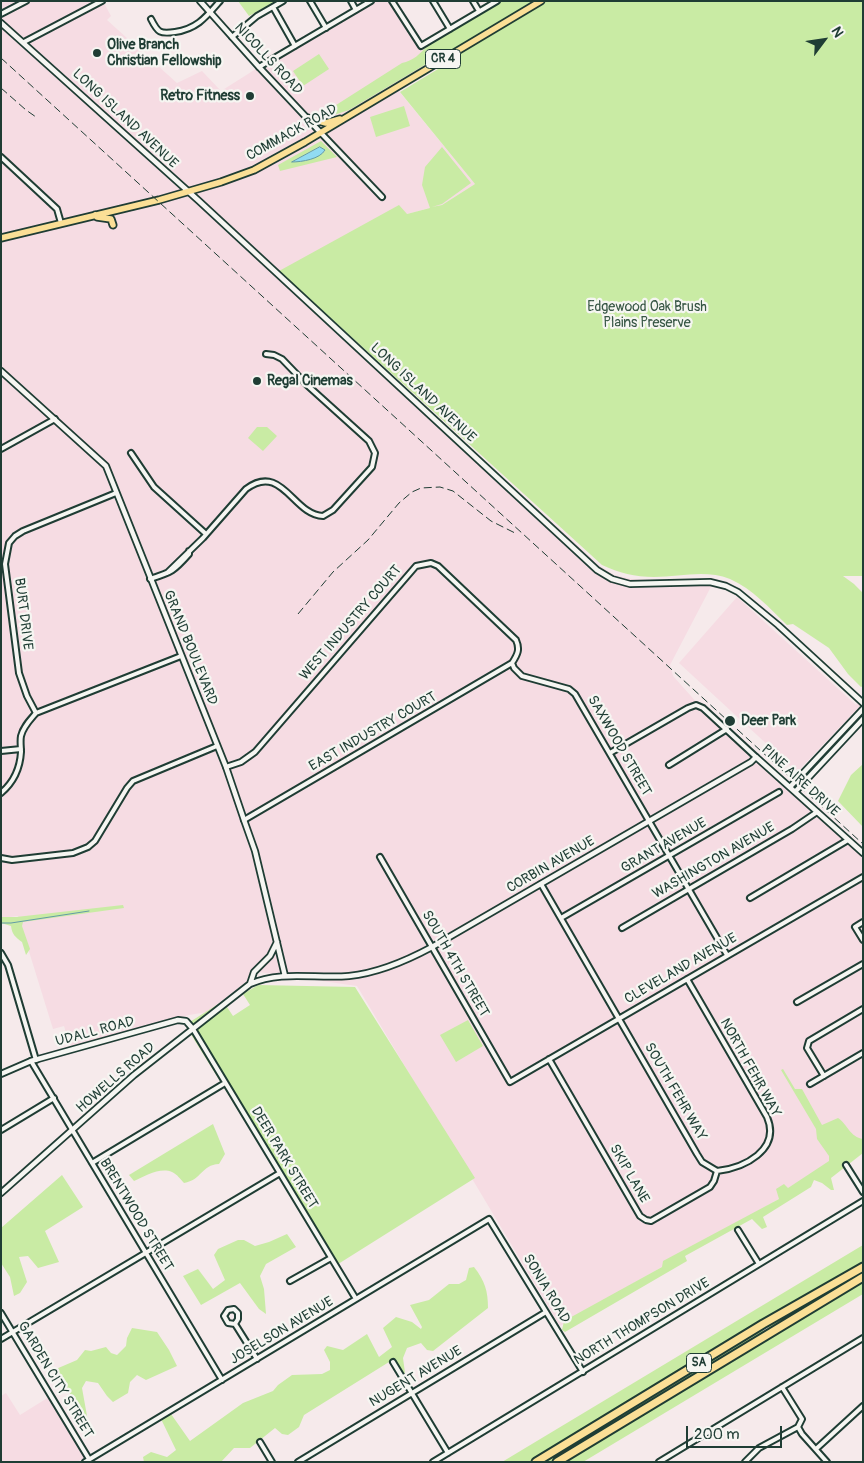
<!DOCTYPE html>
<style>
body{margin:0}
#map{position:relative;width:864px;height:1463px;overflow:hidden;background:#f6eaeb;font-family:Pangolin,sans-serif}
canvas{display:block}
.frame{position:absolute;inset:0;border:2px solid #1f3d34;pointer-events:none}
.north{position:absolute;left:799px;top:15px;width:50px;height:50px;-webkit-text-stroke:4px #f6f6f2;paint-order:stroke;rotate:59deg;font-size:14px;font-weight:700;line-height:20px;text-align:center;color:#1f3d34}
.north::after{content:'';display:block;margin:auto;width:18px;height:22px;background:#1f3d34;clip-path:polygon(50% 0,100% 100%,50% 72%,0 100%)}
.scale{position:absolute;left:686px;top:1426px;width:96px;height:22px;box-sizing:border-box;border:2px solid #1f3d34;border-top:0;padding-left:6px;font-size:15px;line-height:18px;white-space:nowrap;color:#1f3d34;-webkit-text-stroke:4px #f6f6f2;paint-order:stroke}
</style>
<div id="map">
<canvas width="864" height="1463"></canvas>
<div class="frame"></div>
<div class="north">N</div>
<div class="scale">200 m</div>
</div>
<script>
const ctx = document.querySelector('canvas').getContext('2d');
ctx.lineJoin = 'round';
function paint(path, color) { ctx.fillStyle = color; ctx.fill(path, 'evenodd'); }
function strokePath(path, color, width, dash) { ctx.strokeStyle = color; ctx.lineWidth = width; ctx.lineCap = dash ? 'butt' : 'round'; ctx.setLineDash(dash || []); ctx.stroke(path); }
function write(font, color, halo, rows, align = 'center') {
  ctx.font = font + ' Pangolin,sans-serif'; ctx.lineWidth = 4.5; ctx.setLineDash([]); ctx.textBaseline = 'middle'; ctx.strokeStyle = halo; ctx.fillStyle = color; for (const [text, x, y, turn = 0] of rows) {
    ctx.save(); ctx.translate(x, y); ctx.rotate((+turn || 0) * Math.PI / 180); ctx.textAlign = isNaN(turn) ? turn : align; if (halo) ctx.strokeText(text, 0, 0); ctx.fillText(text, 0, 0); ctx.restore();
  }
}
paint(new Path2D(`
 M1,1H106L104,3L111,16L107,20L177,83L202,71L221,91L259,67L371,1H392L420,48H423L435,67L398,90L475,184L442,205L407,214L279,272L600,566L614,575L632,579L682,581L715,579L670,665L673,676L699,705L863,853V1150L560,1326L357,986L259,972L207,1012L189,1015L71,1048L64,1026L53,1029L18,916L1,918Z
 M737,597L856,705L863,698V703L797,772L679,663Z
 M6,1393L20,1415L49,1397L85,1457L77,1462H1V1396Z`), '#f6dce3');
paint(new Path2D(`
 M238,1H273L274,2L249,16Z
 M502,1H863V576H843L854,584L863,593V686L861,687L848,674L829,648L793,624L787,625C769,608 753,589 730,579C705,569 680,577 654,577C635,577 619,573 602,565L279,271L399,205L407,214L430,208L422,185L425,167L442,147L471,183L442,204L432,207L442,205L475,184L400,92L438,69L433,60L349,110L328,117L322,114L402,63C413,61 420,54 428,45Z
 M319,54L329,69L303,86L293,71Z
 M404,106L410,126L376,137L370,117Z
 M321,141L337,157L280,171L278,165ZM320,147L325,151C317,158 303,163 293,161Z
 M257,427H267L277,436L263,451L248,438Z
 M863,764V827L838,801L851,775Z
 M123,905L124,908L23,922L22,926L30,949L26,955L22,942C15,937 12,934 11,926L1,923V917H16Z
 M258,985L355,987L475,1178L335,1266L185,1025L223,1001L233,1016L250,1005L243,994Z
 M468,1020L483,1046L456,1062L440,1035Z
 M783,1069L795,1089H802L822,1125L838,1118C848,1125 850,1137 863,1139V1153L831,1178L834,1190H831L822,1183L814,1180L811,1187L763,1217L767,1227L762,1229L752,1219L685,1256L687,1261L565,1332L562,1330L564,1321L662,1267L663,1261L779,1199L776,1189L784,1184L788,1188L829,1161V1156L817,1139L816,1129L781,1070Z
 M213,1124L225,1154L219,1164C201,1165 202,1180 184,1183C181,1180 177,1174 172,1172C160,1167 145,1176 134,1181L129,1175Z
 M62,1175L83,1207L45,1231L59,1262L38,1268L28,1256L19,1257L27,1282L20,1293L14,1296L10,1277L1,1263V1228Z
 M287,1234L296,1247L266,1264L260,1276L264,1289L266,1314L259,1309L240,1283L201,1305L183,1276L198,1269L213,1289L225,1280L214,1255L218,1249L238,1240H244L255,1246L269,1242Z
 M863,1245V1264L531,1462H502Z
 M474,1267C485,1281 488,1291 488,1308L433,1351L427,1350L421,1343L407,1348L403,1358L405,1373L397,1375L389,1362L304,1415L299,1427L288,1435L282,1434L275,1428L250,1448H234L221,1462H144L143,1457L151,1452L167,1457L176,1450L161,1419L171,1414L190,1441L243,1403L273,1391L278,1385L292,1375L322,1374L330,1370V1362L324,1350L327,1346L343,1350L367,1334L379,1357L392,1347L383,1328L396,1317L412,1322L421,1329L422,1327L410,1305L429,1300L449,1284H459L466,1280L469,1268Z
 M863,1270V1276L770,1328L767,1327Z
 M863,1281V1294L583,1462H564Z
 M132,1328L157,1332L169,1350L177,1366L146,1380L137,1375L130,1382L128,1393L113,1402L107,1396L98,1383L86,1381L82,1388L89,1427L56,1369L77,1360L85,1350L91,1351L106,1347L111,1353L117,1355L126,1346L127,1338Z
 M762,1330L764,1331L749,1340L751,1343L552,1462H540L744,1340Z`), '#c9eba4');
const water = new Path2D(`
 M320,147L325,150C320,159 302,162 292,162Z`);
paint(water, '#91dbf2');
strokePath(water, '#639ca6', 1);
strokePath(new Path2D(`
 M1,923H11L89,911`), '#639ca6', 1);
const minor = new Path2D(`
 M310,1L326,28
 M351,1L356,10
 M392,1L421,46L497,1
 M433,1L450,29
 M473,1L479,11
 M273,7L295,46
 M1,14L26,1
 M151,19C158,33 160,34 175,32C197,29 206,17 220,1
 M232,37L257,16L283,1
 M24,42L102,1
 M259,67L371,1
 M321,133L382,197
 M1,157L57,209L61,223
 M1,449L55,419
 M131,453L154,487L206,534
 M167,573L203,538L246,489C282,462 293,515 323,516L333,510L372,467L375,453L369,441L307,385L282,359L274,355L266,354
 M150,579C172,572 174,571 189,554V551
 M512,663L514,668L522,676L569,689L575,694L727,955
 M36,713L27,696L19,673L5,564L9,543L15,536L23,531L116,493
 M1,751L21,749
 M610,753L688,708L696,705L703,708L756,757
 M669,765L727,729
 M226,767L241,762L255,752L416,566L431,563L438,566L516,640C520,649 518,654 512,663L244,820
 M1,793C14,782 20,769 21,752C21,747 20,741 21,736C23,727 30,720 36,713L181,656
 M380,857L510,1082L863,877
 M1,858L12,860L73,853L88,847L95,841L127,788L133,781L217,746
 M541,884L697,1154L702,1162L717,1171
 M750,898L848,840
 M561,918L779,792
 M863,922L855,927L863,940
 M622,928L792,829L817,812
 M1,953L8,965L36,1060
 M687,979L767,1117C781,1150 744,1168 717,1171
 M797,1002L863,964
 M193,1029L356,1299
 M549,1059L640,1216L646,1220L651,1221L710,1187L714,1181L717,1171
 M31,1061L222,1380
 M824,1076L807,1048L809,1041L863,1009
 M810,1084L863,1053
 M1,1130L54,1098
 M92,1163L225,1083
 M846,1165L863,1192
 M738,1230L759,1264
 M290,1281L331,1258
 M1,1313L89,1459
 M235,1324L228,1323L224,1316L228,1310L234,1309L238,1313V1319L235,1324L257,1359
 M1,1339L280,1173
 M393,1362L448,1453
 M782,1387L802,1419L798,1427L802,1434L827,1462
 M260,1442L272,1462
 M816,1449L863,1406
 M85,1462L489,1219L583,1372
 M298,1462L546,1312
 M433,1462L863,1201
 M659,1462L863,1338
 M745,1462L759,1448L798,1427`);
const tertiary = new Path2D(`
 M200,1L259,67L321,133
 M1,23L199,201L597,570L612,579L630,584L710,582L726,586L738,592L778,625L863,703
 M1,371L106,466L226,767L244,820L255,851L285,976
 M790,787L863,709
 M795,792L863,719
 M250,984L254,972L270,956L277,942
 M1,1074L31,1061L178,1020L186,1021L193,1029
 M1,1193L134,1075L250,984C281,970 316,979 349,976C379,973 406,961 432,947L751,762L756,757L863,853`);
const primary = new Path2D(`
 M308,118L326,123L340,119
 M95,215L97,217L111,219L113,225
 M1,238L159,200L221,182L254,170L305,142L541,1`);
const motorway = new Path2D(`
 M536,1462L763,1324L863,1267
 M557,1462L863,1277`);
strokePath(minor, '#1f3d34', 8);
strokePath(tertiary, '#1f3d34', 8);
strokePath(primary, '#1f3d34', 9);
strokePath(motorway, '#1f3d34', 11);
strokePath(minor, '#f6f6f2', 4);
strokePath(tertiary, '#f6f6f2', 4.5);
strokePath(primary, '#fbdf96', 5.5);
strokePath(motorway, '#fbdf96', 7);
strokePath(new Path2D(`
 M1,58L863,844
 M1,88L26,110L36,117
 M298,614L333,572L368,540L399,503L412,492L421,488L440,487L453,491L491,521L517,534`), '#1f3d34', 1, [8, 4]);
for (const [x, y, r, color] of [
 [97,53,5,"#1f3d34"],
 [250,96,5,"#1f3d34"],
 [257,381,5,"#1f3d34"],
 [730,721,6,"#1f3d34"]
]) { const dot = new Path2D(); dot.arc(x, y, r, 0, 2 * Math.PI); ctx.fillStyle = color; ctx.fill(dot); strokePath(dot, '#f6f6f2', 2); }
for (const [x, y, w] of [
 [443,59,35],
 [699,1363,25]
]) { const box = new Path2D(); box.roundRect(x - w / 2, y - 9.5, w, 19, 4); ctx.fillStyle = '#f6f6f2'; ctx.fill(box); strokePath(box, '#1f3d34', 1); }
write('bold 12px', '#1f3d34', null, [
 ["CR 4",443,59],
 ["SA",699,1363]
]);
write('bold 14px', '#1f3d34', '#f6f6f2', [
 ["Olive Branch",107,45],
 ["Christian Fellowship",107,61],
 ["Retro Fitness",240,96,"right"],
 ["Regal Cinemas",267,381],
 ["Deer Park",741,721]
], 'left');
write('14px', '#1f3d34', '#f6f6f2', [
 ["NICOLLS ROAD",268,59,47],
 ["LONG ISLAND AVENUE",125,119,43],
 ["COMMACK ROAD",292,133,-29],
 ["LONG ISLAND AVENUE",423,393,43],
 ["BURT DRIVE",23,614,83],
 ["WEST INDUSTRY COURT",351,623,-49],
 ["GRAND BOULEVARD",190,648,68],
 ["EAST INDUSTRY COURT",373,732,-30],
 ["SAXWOOD STREET",619,746,60],
 ["PINE AIRE DRIVE",800,781,42],
 ["GRANT AVENUE",664,846,-30],
 ["WASHINGTON AVENUE",714,861,-30],
 ["CORBIN AVENUE",551,865,-30],
 ["SOUTH 4TH STREET",455,964,60],
 ["CLEVELAND AVENUE",681,969,-30],
 ["UDALL ROAD",95,1032,-15],
 ["NORTH FEHR WAY",750,1068,61],
 ["HOWELLS ROAD",116,1078,-41],
 ["SOUTH FEHR WAY",675,1092,60],
 ["DEER PARK STREET",284,1158,59],
 ["SKIP LANE",629,1174,60],
 ["BRENTWOOD STREET",136,1215,59],
 ["SONIA ROAD",546,1289,59],
 ["NORTH THOMPSON DRIVE",642,1322,-31],
 ["JOSELSON AVENUE",282,1331,-31],
 ["NUGENT AVENUE",416,1377,-31],
 ["GARDEN CITY STREET",55,1380,59]
]);
write('14px', '#385745', '#f6f6f2', [
 ["Edgewood Oak Brush",647,307],
 ["Plains Preserve",647,323]
]);
</script>
